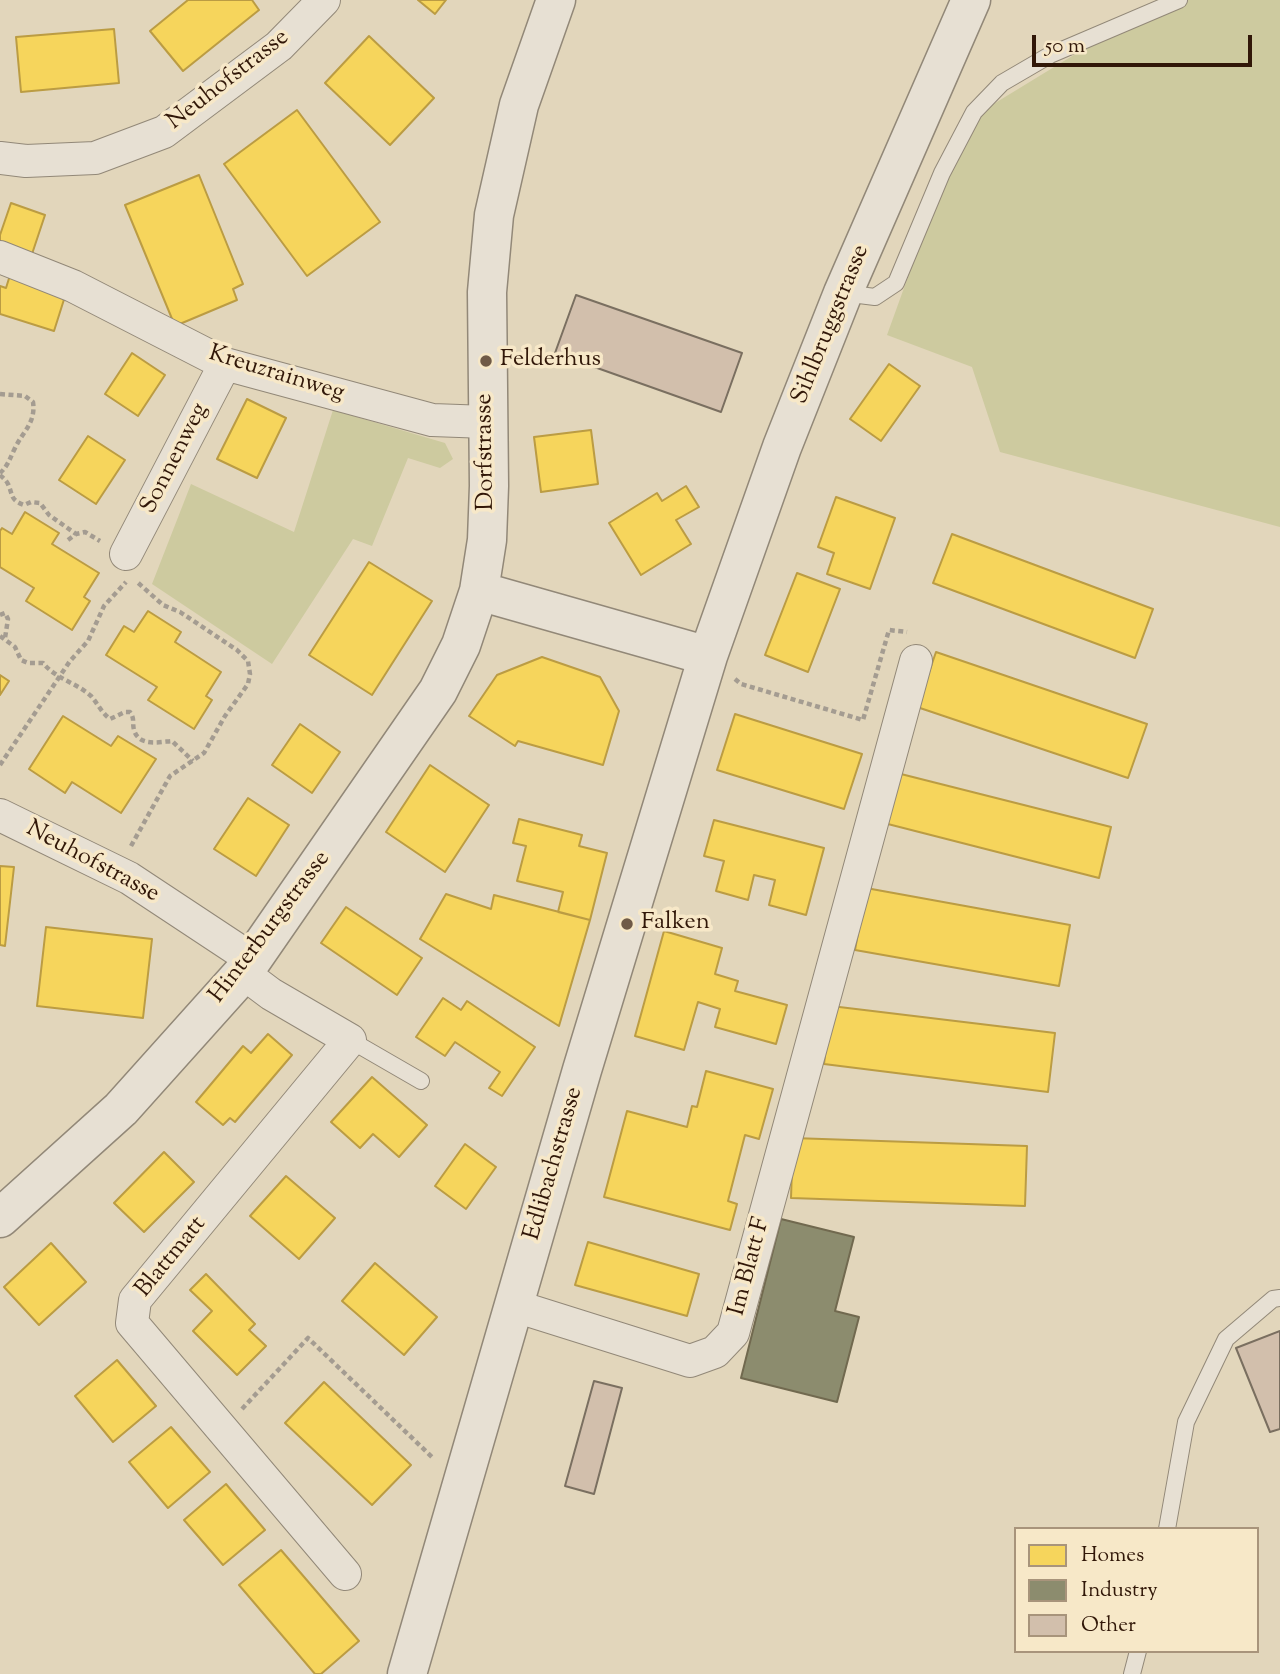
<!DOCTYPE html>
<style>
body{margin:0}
#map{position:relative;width:1280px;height:1674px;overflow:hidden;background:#e2d6bb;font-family:"Sorts Mill Goudy",serif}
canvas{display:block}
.legend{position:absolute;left:1014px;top:1527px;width:245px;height:126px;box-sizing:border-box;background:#f7e8c8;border:2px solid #a8947b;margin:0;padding:9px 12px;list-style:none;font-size:21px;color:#311708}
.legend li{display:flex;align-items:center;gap:14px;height:35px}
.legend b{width:35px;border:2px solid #a8947b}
.scale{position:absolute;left:1032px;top:35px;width:220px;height:32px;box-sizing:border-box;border:4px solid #311708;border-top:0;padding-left:9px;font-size:21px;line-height:24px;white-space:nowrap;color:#311708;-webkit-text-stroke:5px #f7e8c8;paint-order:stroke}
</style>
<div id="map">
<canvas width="1280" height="1674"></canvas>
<ul class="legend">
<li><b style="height:19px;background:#f6d55c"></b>Homes</li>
<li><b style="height:19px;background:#8c8c6e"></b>Industry</li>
<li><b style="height:19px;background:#d2bfac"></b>Other</li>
</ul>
<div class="scale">50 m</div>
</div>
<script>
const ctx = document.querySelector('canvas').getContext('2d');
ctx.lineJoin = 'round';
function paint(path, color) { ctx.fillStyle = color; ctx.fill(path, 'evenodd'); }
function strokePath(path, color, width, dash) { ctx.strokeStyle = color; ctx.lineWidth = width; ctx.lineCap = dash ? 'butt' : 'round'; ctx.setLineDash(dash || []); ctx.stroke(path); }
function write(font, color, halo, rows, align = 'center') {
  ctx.font = font + ' "Sorts Mill Goudy",serif'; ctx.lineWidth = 7; ctx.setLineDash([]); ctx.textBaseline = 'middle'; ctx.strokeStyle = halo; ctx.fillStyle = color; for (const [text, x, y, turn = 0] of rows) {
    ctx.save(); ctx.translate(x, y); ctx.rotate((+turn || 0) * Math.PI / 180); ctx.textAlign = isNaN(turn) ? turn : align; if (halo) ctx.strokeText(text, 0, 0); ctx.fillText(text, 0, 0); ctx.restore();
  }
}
paint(new Path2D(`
 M1164,0H1280V527L1000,452L972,367L887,335L964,122Z
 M333,410L445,443L453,459L440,468L408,458L372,546L353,539L272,664L152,584L191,484L294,532Z`), '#cdca9f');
const homes = new Path2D(`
 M188,0H252L259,10L183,71L150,31Z
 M418,0H446L435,14Z
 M114,29L119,83L21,92L16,37Z
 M369,36L434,98L390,145L325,83Z
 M297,110L380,222L307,276L224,164Z
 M199,175L243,284L233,289L237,300L175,326L125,205Z
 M11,203L45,215L32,254L0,244V235Z
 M11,272L67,290L54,331L0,314V286L6,288Z
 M132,353L165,375L138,416L105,394Z
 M889,364L920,386L881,441L850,419Z
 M247,399L286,418L257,478L217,459Z
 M591,430L598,484L541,492L534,437Z
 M88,436L125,460L96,504L59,480Z
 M686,486L699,507L676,520L691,544L641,575L609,523L657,493L662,501Z
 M836,497L895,518L870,589L827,574L834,553L818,547Z
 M25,512L59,533L52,544L99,573L84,597L90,601L72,630L26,601L34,588L0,567V531L2,528L12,534Z
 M952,534L1153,609L1135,658L933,583Z
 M369,562L432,601L372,695L309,655Z
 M797,573L840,589L808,672L765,655Z
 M148,611L181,632L175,642L221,672L206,696L212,700L194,729L148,700L157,687L106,655L124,626L134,632Z
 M936,652L1147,724L1128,778L917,707Z
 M542,657L600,677L619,711L603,765L518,741L515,746L469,716L497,675Z
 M0,675L9,681L0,695Z
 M735,714L862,754L844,809L717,770Z
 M63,716L111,746L118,736L156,759L121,813L72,782L65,793L29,769Z
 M300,724L340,752L312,793L272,765Z
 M430,765L489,805L445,872L386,832Z
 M893,772L1111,827L1099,878L880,822Z
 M248,798L289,825L256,876L214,849Z
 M519,819L582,835L579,846L607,853L590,920L558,912L563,892L517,881L526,846L513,843Z
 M714,820L824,848L806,915L769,905L775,880L754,875L748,900L716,891L724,861L704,856Z
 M0,866L14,867L5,946L0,945Z
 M866,888L1070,925L1059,986L855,950Z
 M446,894L491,909L494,895L590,920L559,1026L420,939Z
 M346,907L422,958L397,995L321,943Z
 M46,927L152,939L143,1018L37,1006Z
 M664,931L722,948L715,974L738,981L735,991L787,1005L776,1044L715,1027L720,1009L698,1002L684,1050L635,1036Z
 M443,998L461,1010L467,1001L535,1047L502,1096L489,1088L500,1072L455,1042L445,1056L416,1037Z
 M831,1006L1055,1033L1048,1092L824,1064Z
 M268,1034L292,1055L235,1122L230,1118L223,1125L196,1102L243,1046L251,1053Z
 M706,1071L773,1089L759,1139L745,1135L728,1201L737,1204L730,1230L604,1197L627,1111L687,1127L692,1106L697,1107Z
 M372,1077L427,1125L399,1157L373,1134L360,1148L331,1122Z
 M793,1138L1027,1146L1025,1206L791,1198Z
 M465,1144L496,1167L466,1209L435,1186Z
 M164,1152L194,1182L144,1232L114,1203Z
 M286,1176L335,1218L299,1259L250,1216Z
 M588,1242L699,1274L687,1316L575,1285Z
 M51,1243L86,1282L39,1325L4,1287Z
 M375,1263L437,1317L404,1355L342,1301Z
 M206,1274L255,1324L249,1330L266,1346L237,1375L193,1331L212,1311L190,1290Z
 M117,1360L156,1406L113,1442L75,1396Z
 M324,1382L411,1465L372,1505L285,1423Z
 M171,1427L210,1472L168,1508L129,1462Z
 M226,1484L265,1530L223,1565L184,1520Z
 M281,1550L359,1641L321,1674H315L239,1585Z`);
paint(homes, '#f6d55c');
strokePath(homes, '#bb9c43', 2);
const industry = new Path2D(`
 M781,1219L854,1237L835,1311L859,1317L837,1402L741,1378Z`);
paint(industry, '#8c8c6e');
strokePath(industry, '#71694f', 2);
const building = new Path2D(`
 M576,295L742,353L721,412L555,353Z
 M1280,1331V1429L1270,1432L1236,1348Z
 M594,1381L622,1388L594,1494L565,1486Z`);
paint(building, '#d2bfac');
strokePath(building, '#7a6f60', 2);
const service = new Path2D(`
 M843,293L875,297L896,283L942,173L974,112L1002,83L1050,55L1179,0
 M350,1040L421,1081
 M1167,1529L1186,1422L1226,1339L1273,1299L1280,1298
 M1132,1674L1138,1651`);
const minor = new Path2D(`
 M0,158L26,161L95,158L164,132L279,46L324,0
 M0,257L73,286L225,364L432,420L487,422
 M126,554L225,364
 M0,815L129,878L253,960
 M243,973L271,994L350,1040L135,1300L132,1323L345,1574
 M515,1306L690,1361L715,1352L733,1333L916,661`);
const tertiary = new Path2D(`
 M479,591L708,656
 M0,1218L121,1109L243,973L438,691L461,645L479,591L487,540L489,486L487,292L494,215L519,105L556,0
 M407,1674L582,1070L708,656L782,447L843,293L971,0`);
strokePath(service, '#928878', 18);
strokePath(minor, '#928878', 34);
strokePath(tertiary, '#928878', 41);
strokePath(new Path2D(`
 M0,394L25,396L33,402C36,423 23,431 15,448C10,458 8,466 0,473
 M0,475C3,478 6,480 8,484C13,495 10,500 24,505L31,502L40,503L49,515L76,534
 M68,540L76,534L85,532L100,541
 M0,615L5,613L8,619L5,638
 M0,636L15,647L21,660L28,663H43C56,679 77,683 91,696C98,704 101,712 110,719L125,712H130C135,719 132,722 134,730C139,747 159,742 172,741L193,761
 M735,679L741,684L863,720L889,630L907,632
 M0,765L70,661L88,641L104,606L126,582
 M131,846L170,776L204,753L225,716L248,684L250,674L248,661L237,650L180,612L163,605L136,581
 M242,1409L308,1338L434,1459`), '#a49c91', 4.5, [5, 3.5]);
strokePath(service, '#e7e0d3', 16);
strokePath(minor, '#e7e0d3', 32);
strokePath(tertiary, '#e7e0d3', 38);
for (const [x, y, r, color] of [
 [486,361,7,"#6f5a47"],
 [627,924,7,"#6f5a47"]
]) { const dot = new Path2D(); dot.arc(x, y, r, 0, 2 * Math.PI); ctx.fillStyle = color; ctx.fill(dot); strokePath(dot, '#f7e8c8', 2.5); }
write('24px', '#311708', '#f7e8c8', [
 ["Neuhofstrasse",229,81,-38],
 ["Sihlbruggstrasse",832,325,-68],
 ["Kreuzrainweg",276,375,17],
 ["Dorfstrasse",487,452,-91],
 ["Sonnenweg",176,459,-63],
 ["Neuhofstrasse",92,863,28],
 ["Hinterburgstrasse",271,928,-53],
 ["Edlibachstrasse",555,1164,-74],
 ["Blattmatt",172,1258,-51],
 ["Im Blatt F",751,1267,-75]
]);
write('24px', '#311708', '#f7e8c8', [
 ["Felderhus",500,361],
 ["Falken",641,924]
], 'left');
</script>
